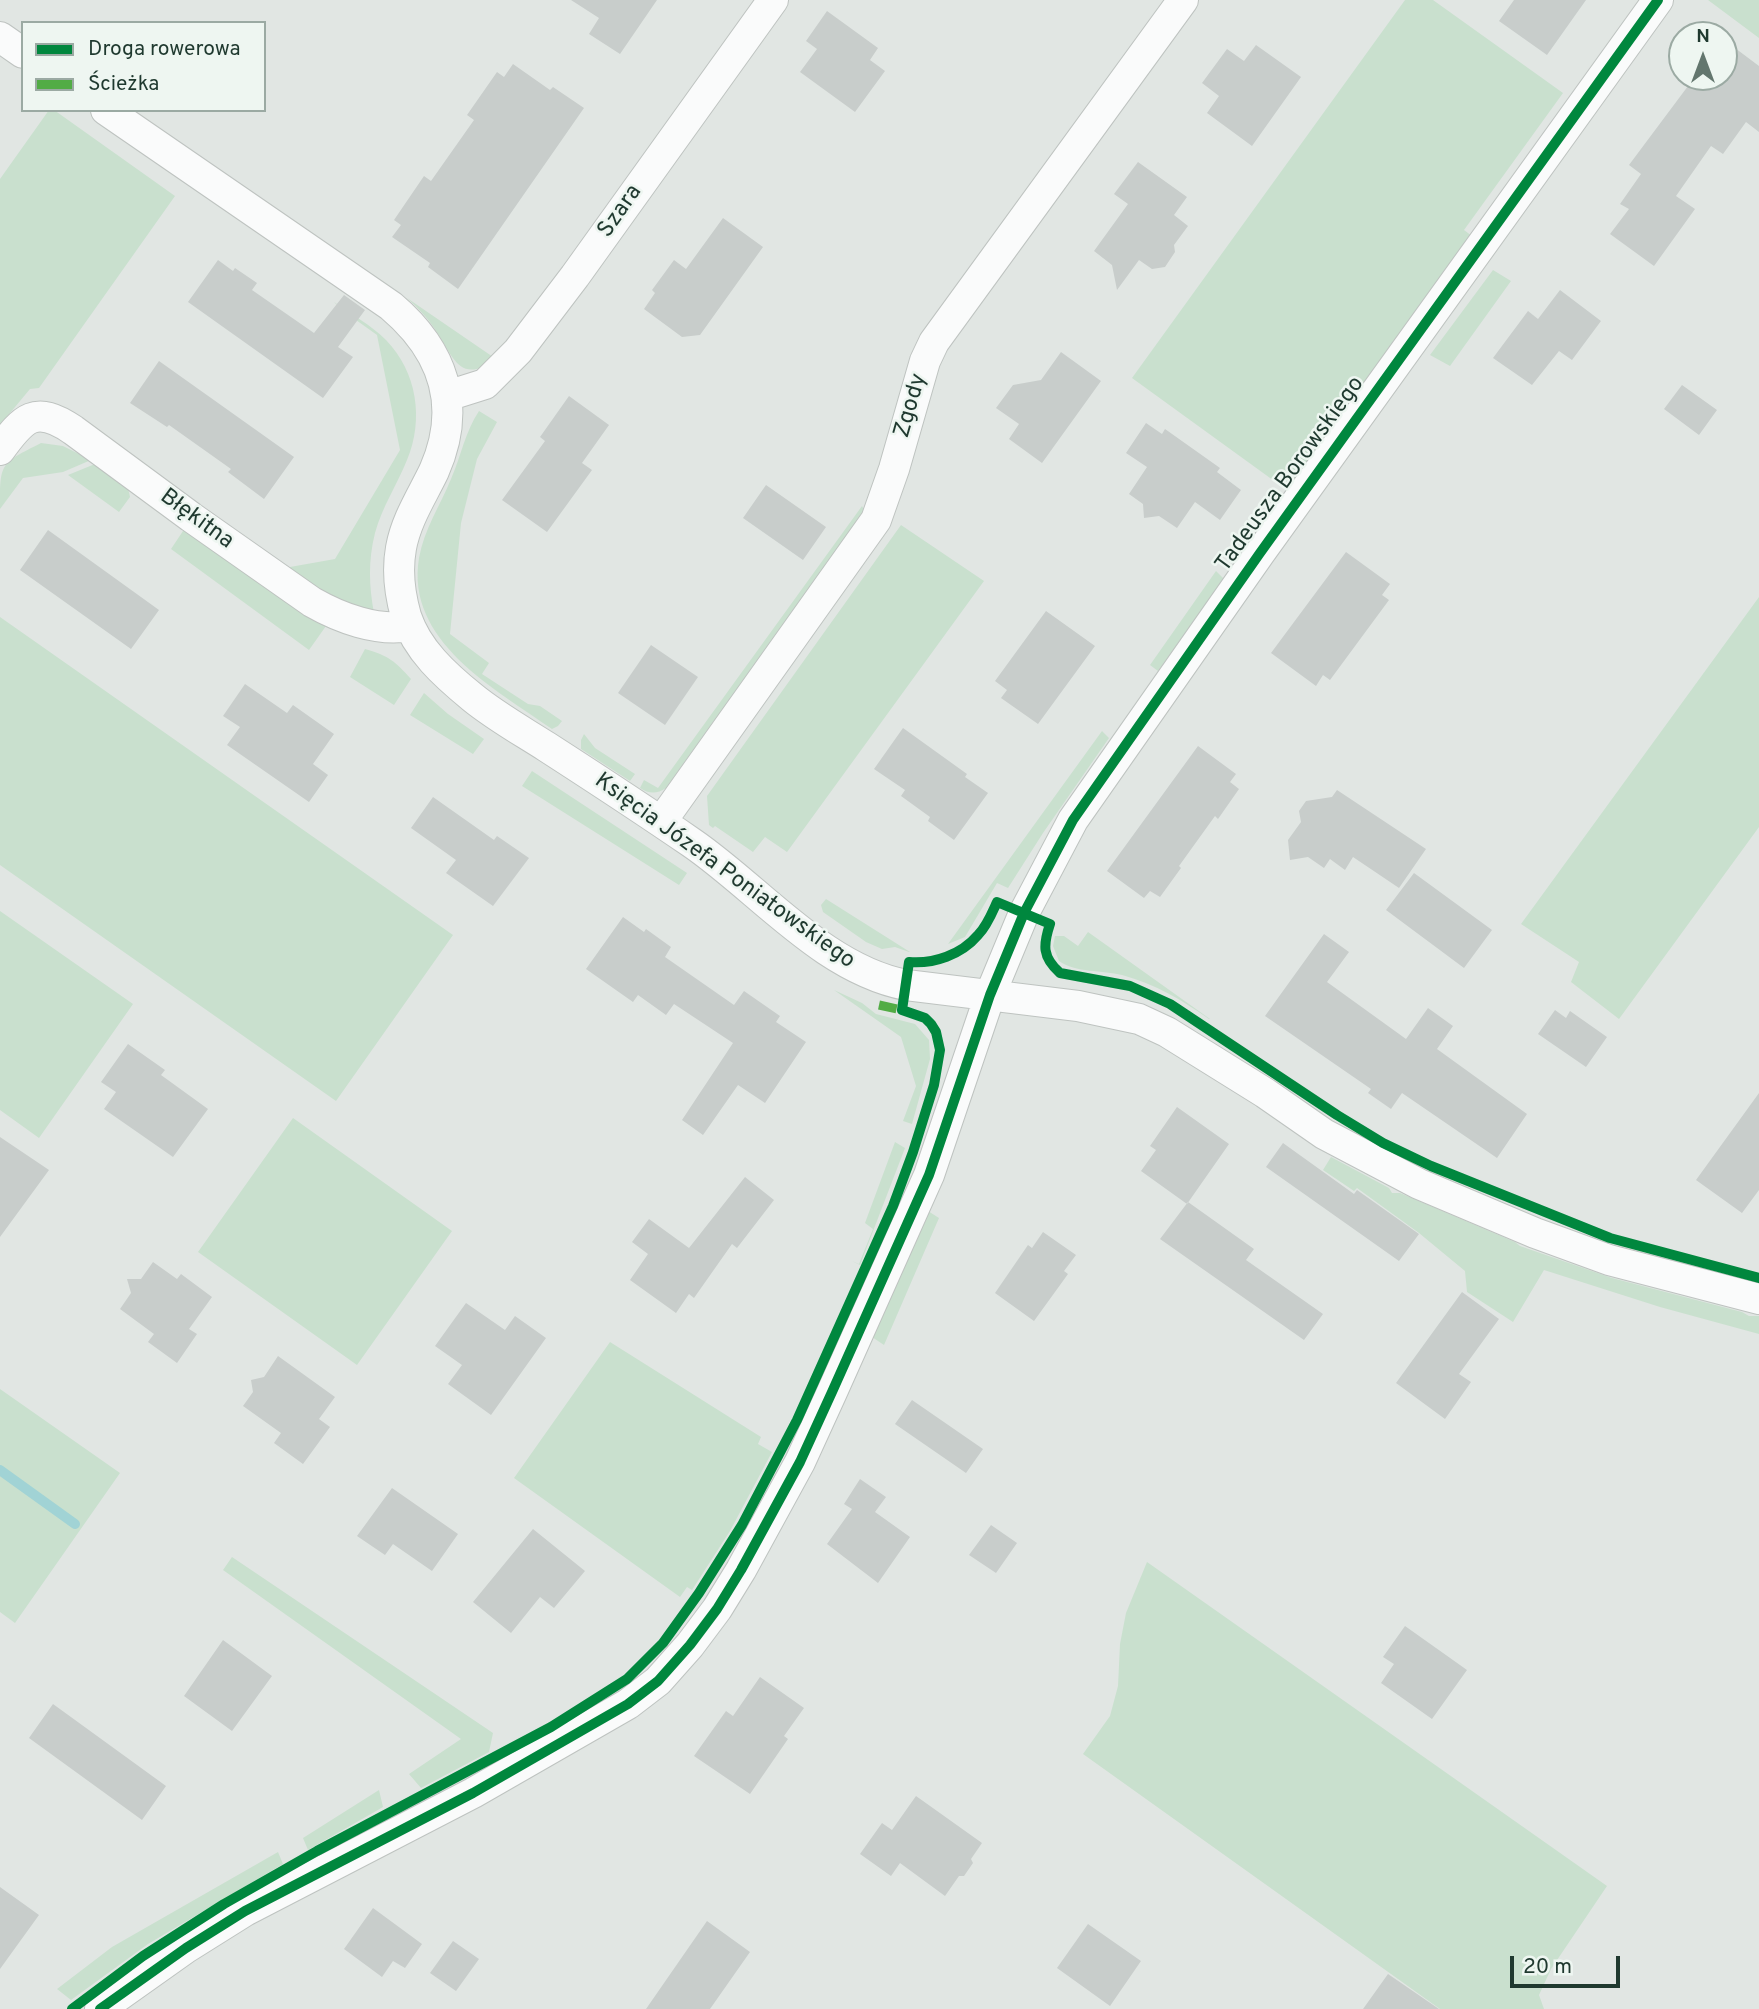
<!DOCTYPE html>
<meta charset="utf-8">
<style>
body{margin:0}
#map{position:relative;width:1759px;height:2009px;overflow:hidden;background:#e1e6e3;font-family:Overpass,sans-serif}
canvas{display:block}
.legend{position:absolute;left:21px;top:21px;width:245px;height:91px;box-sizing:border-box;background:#eef6f1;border:2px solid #9baaa3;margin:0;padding:9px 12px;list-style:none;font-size:21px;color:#1f392f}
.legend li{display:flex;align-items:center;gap:14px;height:35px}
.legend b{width:35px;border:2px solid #9baaa3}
.north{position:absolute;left:1668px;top:21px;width:70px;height:70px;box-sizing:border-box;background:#eef6f1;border:2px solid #9baaa3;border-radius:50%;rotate:0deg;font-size:19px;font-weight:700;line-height:28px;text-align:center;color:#1f392f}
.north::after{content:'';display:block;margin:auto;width:24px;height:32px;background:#63766e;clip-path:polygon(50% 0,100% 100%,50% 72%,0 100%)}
.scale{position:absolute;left:1510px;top:1956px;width:110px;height:32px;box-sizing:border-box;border:4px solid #1f392f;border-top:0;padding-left:9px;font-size:21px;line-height:24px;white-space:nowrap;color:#1f392f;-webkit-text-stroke:5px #eef6f1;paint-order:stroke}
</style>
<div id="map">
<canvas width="1759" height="2009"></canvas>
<ul class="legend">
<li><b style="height:9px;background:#00873e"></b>Droga rowerowa</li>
<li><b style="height:9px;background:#52ac45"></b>Ścieżka</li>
</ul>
<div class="north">N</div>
<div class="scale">20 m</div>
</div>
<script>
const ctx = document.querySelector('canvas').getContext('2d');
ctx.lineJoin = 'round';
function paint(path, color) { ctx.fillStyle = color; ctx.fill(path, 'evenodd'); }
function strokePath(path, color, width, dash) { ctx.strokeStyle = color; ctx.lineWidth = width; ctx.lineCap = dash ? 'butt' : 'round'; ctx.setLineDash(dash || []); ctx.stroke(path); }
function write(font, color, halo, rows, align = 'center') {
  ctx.font = font + ' Overpass,sans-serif'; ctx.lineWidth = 5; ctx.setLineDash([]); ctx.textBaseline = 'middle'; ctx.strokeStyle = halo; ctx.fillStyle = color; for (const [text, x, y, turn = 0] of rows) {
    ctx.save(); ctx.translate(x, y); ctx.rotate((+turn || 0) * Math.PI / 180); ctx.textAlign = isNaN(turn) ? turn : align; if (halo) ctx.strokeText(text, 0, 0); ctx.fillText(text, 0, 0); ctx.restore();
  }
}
paint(new Path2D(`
 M1405,0H1433L1563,93L1464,230L1472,236L1288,491L1132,378Z
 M1708,0H1759V38Z
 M49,110H54L175,196L39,388L30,389L0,425V179Z
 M1493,270L1511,281L1450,366L1430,355Z
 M407,298L496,359C460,385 454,358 436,331C428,318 418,308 407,298Z
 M334,302C351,314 371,325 386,340C417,372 424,419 407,460C397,485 382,507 375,533C368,561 369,586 374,613L344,603L287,571L290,567L335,559L400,450L377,335L342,310Z
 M479,411L497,422L477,459L461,523L450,634L489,663L482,674L528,704L540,706L562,721L558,726L552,729C495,689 405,641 419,558C424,529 440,506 451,479C461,456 465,432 479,411Z
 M41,443L63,446L91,460L63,472L23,478L0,509C0,462 0,464 41,443Z
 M95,464L128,488L130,497L119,512L68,475Z
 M862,506L864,510L861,515L666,788C657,794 649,794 640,788L644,780L658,788Z
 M901,525L984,581L787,852L765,837L753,852L715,826L713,828L709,825L707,796Z
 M185,528L326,626L309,650L171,549Z
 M1216,571L1224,579L1158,671L1150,665Z
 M1759,597V827L1619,1019L1571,982L1579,962L1521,924Z
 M0,617L453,935L336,1101L0,865Z
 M365,649C389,656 395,661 411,679L394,705L350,677Z
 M424,693L448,714L484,739L473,754L410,715Z
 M1102,731L1109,738L1043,833L1008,888L997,883L965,937L948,944Z
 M584,734L595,748L635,774L630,781L581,749V740Z
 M532,771L687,873L679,885L522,786Z
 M826,899L910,952H909L895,947L882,949L866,942L823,912L821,905Z
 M0,911L133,1004L39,1138L0,1110Z
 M1088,932L1210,1019H1209C1182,1000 1155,984 1122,975C1103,970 1075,973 1059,961L1053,946L1055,936H1064L1078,946Z
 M834,990L862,1003L876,1014L915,1024L929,1040L930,1059L912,1124L903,1121L916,1086L901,1037Z
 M293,1118L452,1231L357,1365L198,1252Z
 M895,1142L905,1148L860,1265L852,1261L859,1264L873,1229L865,1223Z
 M1331,1157L1389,1188L1392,1193H1400L1515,1242L1520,1246L1612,1278L1742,1312L1749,1316H1759V1334L1660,1307L1544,1270L1513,1322L1467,1292L1465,1271L1419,1233L1357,1188L1354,1191L1323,1170Z
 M928,1211L939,1218L884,1345L872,1337Z
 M610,1342L761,1437L758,1444L772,1452L730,1531L692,1590L687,1587L680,1597L514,1478Z
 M0,1389L120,1473L15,1623L0,1612Z
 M232,1557L493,1733L489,1752L421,1788L409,1774L461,1739L223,1570Z
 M1147,1562L1607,1886L1551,1969L1539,1995L1544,2009H1440L1083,1754L1110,1716L1118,1686L1120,1644L1126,1613Z
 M379,1790L383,1807L308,1850L303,1838Z
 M278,1852L283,1864L148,1944L71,2000L57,1989L112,1947Z`), '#c9e0ce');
strokePath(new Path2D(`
 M0,1470L75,1524`), '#a1d3d5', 10);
paint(new Path2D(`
 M571,0H657L620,54L589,34L599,18Z
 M1514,0H1586L1547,55L1499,21Z
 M827,11L878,48L870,60L885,71L855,112L800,72L817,49L806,41Z
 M1256,45L1301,77L1252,146L1207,113L1219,96L1202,83L1227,49L1244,61Z
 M1735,48L1759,66V132L1746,122L1723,154L1711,146L1676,196L1695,209L1654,266L1610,234L1629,209L1620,204L1641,174L1629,165L1691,82L1685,77H1724V52L1729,56Z
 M513,64L550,90L553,87L584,108L458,289L428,267L430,263L392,237L401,225L394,220L424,176L431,181L474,120L467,115L497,72L504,77Z
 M1138,162L1187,197L1174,215L1188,226L1174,245L1175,252L1165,267L1152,269L1139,260L1117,290L1112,265L1094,251L1128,204L1114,194Z
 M723,218L763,247L700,335L682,337L644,309L655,293L652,290L674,260L686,269Z
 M218,260L233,271L235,268L257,283L252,290L314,333L344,295L365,310L338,347L353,357L323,398L188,302Z
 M1560,290L1601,321L1572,360L1559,351L1532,385L1493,358L1528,311L1538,319Z
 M1061,352L1101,381L1042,463L1009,439L1019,424L996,408L1013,385L1041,380Z
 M159,361L294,457L264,499L228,472L231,469L169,425L167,427L130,403Z
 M1682,385L1717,410L1699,435L1664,409Z
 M569,396L609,425L582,463L592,470L547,532L502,500L545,441L540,437Z
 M1146,423L1162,434L1165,429L1220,468L1217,472L1241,490L1220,520L1195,502L1177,528L1159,516L1144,518L1143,504L1129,494L1147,467L1126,453Z
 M766,485L826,527L803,560L743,518Z
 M48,530L159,610L131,649L20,570Z
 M1346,552L1390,584L1382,595L1389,600L1330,680L1323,675L1316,686L1271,653Z
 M1046,611L1095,646L1038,724L1001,698L1007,690L995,681Z
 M651,645L698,677L665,725L618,693Z
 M245,684L287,713L293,705L334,734L313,764L328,775L309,802L227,745L240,727L223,716Z
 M903,728L967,774L965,777L988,793L954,840L928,821L930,817L901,796L905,790L874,769Z
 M1198,746L1236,774L1230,782L1239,789L1218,819L1215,816L1179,866L1181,868L1160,897L1150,891L1144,898L1107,871Z
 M1337,790L1426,849L1399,888L1353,857L1345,870L1330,859L1324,868L1308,857L1290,860L1288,840L1301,822L1299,811L1306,801L1332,797Z
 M433,797L494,840L497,836L529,858L493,906L446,873L456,860L411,828Z
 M1414,873L1492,930L1464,968L1386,910Z
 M623,917L644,932L646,929L671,947L665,957L734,1005L744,991L780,1016L776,1022L806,1042L765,1103L738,1085L703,1135L682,1120L733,1043L674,1004L666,1015L638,995L633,1002L586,969Z
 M1324,934L1349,952L1327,982L1406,1039L1428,1008L1453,1026L1437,1049L1527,1114L1497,1158L1402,1093L1391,1109L1368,1093L1371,1089L1265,1016Z
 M1555,1010L1566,1018L1570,1011L1607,1037L1586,1067L1538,1034Z
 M128,1044L165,1070L161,1075L208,1109L173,1157L104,1109L116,1092L101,1082Z
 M1759,1093V1190L1742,1213L1696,1180Z
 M1177,1107L1229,1144L1187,1204L1141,1171L1156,1150L1150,1146Z
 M0,1137L49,1170L0,1237Z
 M1283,1143L1354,1194L1357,1190L1419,1234L1399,1261L1266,1167Z
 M745,1177L774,1200L737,1248L732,1244L694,1298L689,1294L676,1313L630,1280L648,1254L632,1242L649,1219L689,1248Z
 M1188,1202L1254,1249L1246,1260L1323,1314L1304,1340L1160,1239Z
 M1043,1232L1076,1255L1064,1271L1068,1274L1034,1321L995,1293L1028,1245L1032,1248Z
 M153,1262L177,1279L181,1274L212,1297L189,1329L197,1334L177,1363L148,1342L154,1334L120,1309L131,1293L127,1279H141Z
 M1462,1292L1499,1319L1459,1374L1471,1382L1445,1419L1396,1383Z
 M466,1303L505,1330L515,1316L546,1338L491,1415L448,1384L462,1365L435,1346Z
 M278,1356L335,1397L319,1419L330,1427L303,1464L274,1443L281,1433L243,1406L253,1392L251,1380L264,1377Z
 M912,1400L983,1449L966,1473L895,1424Z
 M860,1479L886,1497L875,1512L910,1537L878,1583L827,1544L852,1509L844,1504Z
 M392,1488L458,1534L432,1571L393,1544L385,1555L357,1536Z
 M991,1525L1017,1543L996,1573L969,1555Z
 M533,1529L585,1571L554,1608L540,1597L511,1633L473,1602Z
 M1405,1626L1467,1670L1432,1719L1381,1683L1394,1664L1383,1657Z
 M223,1640L272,1676L232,1731L184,1696Z
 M760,1677L804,1708L784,1736L788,1739L750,1794L694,1756L726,1711L733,1716Z
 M53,1704L166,1786L142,1820L29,1738Z
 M916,1796L982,1843L971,1859L973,1863L964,1876H959L945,1896L900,1863L891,1876L860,1854L882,1823L892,1830Z
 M0,1887L39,1915L0,1969Z
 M373,1908L422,1944L405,1968L393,1961L382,1977L344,1949Z
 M707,1921L750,1952L710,2009H646Z
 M1088,1924L1141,1961L1110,2006L1057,1968Z
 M453,1941L479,1959L456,1991L430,1973Z
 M1388,1974L1439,2009H1363Z`), '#c8cdcb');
const street = new Path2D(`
 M0,37L23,53
 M106,110L391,306C443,350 463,406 434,471C422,496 406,520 401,548C397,570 400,595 406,616C417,650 445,675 472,697C495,716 522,731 547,747C595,778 644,810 692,843C759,889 823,969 906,985L1078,1006L1139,1019L1167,1032L1265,1093L1324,1134L1419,1184L1535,1233L1609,1260L1759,1299
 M447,396L485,384L518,351L575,276L773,0
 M0,450C23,418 35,404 73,430L191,517L312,602C340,618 377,632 410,626
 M661,822L876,520L894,469L925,361L934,342L1183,0
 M100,2009L186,1948L245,1911L473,1793L628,1704L658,1681L690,1645L717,1609L741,1570L800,1462L832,1392L929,1175L990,995L1024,913L1073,820L1260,553L1658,0`);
strokePath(street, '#bec3c0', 32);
strokePath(street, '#fafbfb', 30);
strokePath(new Path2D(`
 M879,1005L902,1010`), '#52ac45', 9, [18, 9]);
strokePath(new Path2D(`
 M72,2009L143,1956L224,1904L317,1851L551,1727L627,1679L663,1643L699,1593L742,1525L797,1420L893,1206L913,1152L934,1085L940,1050L936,1032L931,1024L925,1018L902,1010L909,962C934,964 961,955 978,935C987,926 992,913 997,902L1050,924C1043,945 1042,957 1060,973L1130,986L1170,1004L1337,1115L1383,1143L1431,1166L1610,1238L1759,1278
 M100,2009L186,1948L245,1911L473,1793L628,1704L658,1681L690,1645L717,1609L741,1570L800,1462L832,1392L929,1175L990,995L1024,913L1073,820L1260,553L1658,0`), '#00873e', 10);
write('23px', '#1f392f', '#eef6f1', [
 ["Szara",621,212,-55],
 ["Zgody",912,406,-74],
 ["Tadeusza Borowskiego",1291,475,-54],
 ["Błękitna",196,520,36],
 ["Księcia Józefa Poniatowskiego",724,872,36]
]);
</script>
